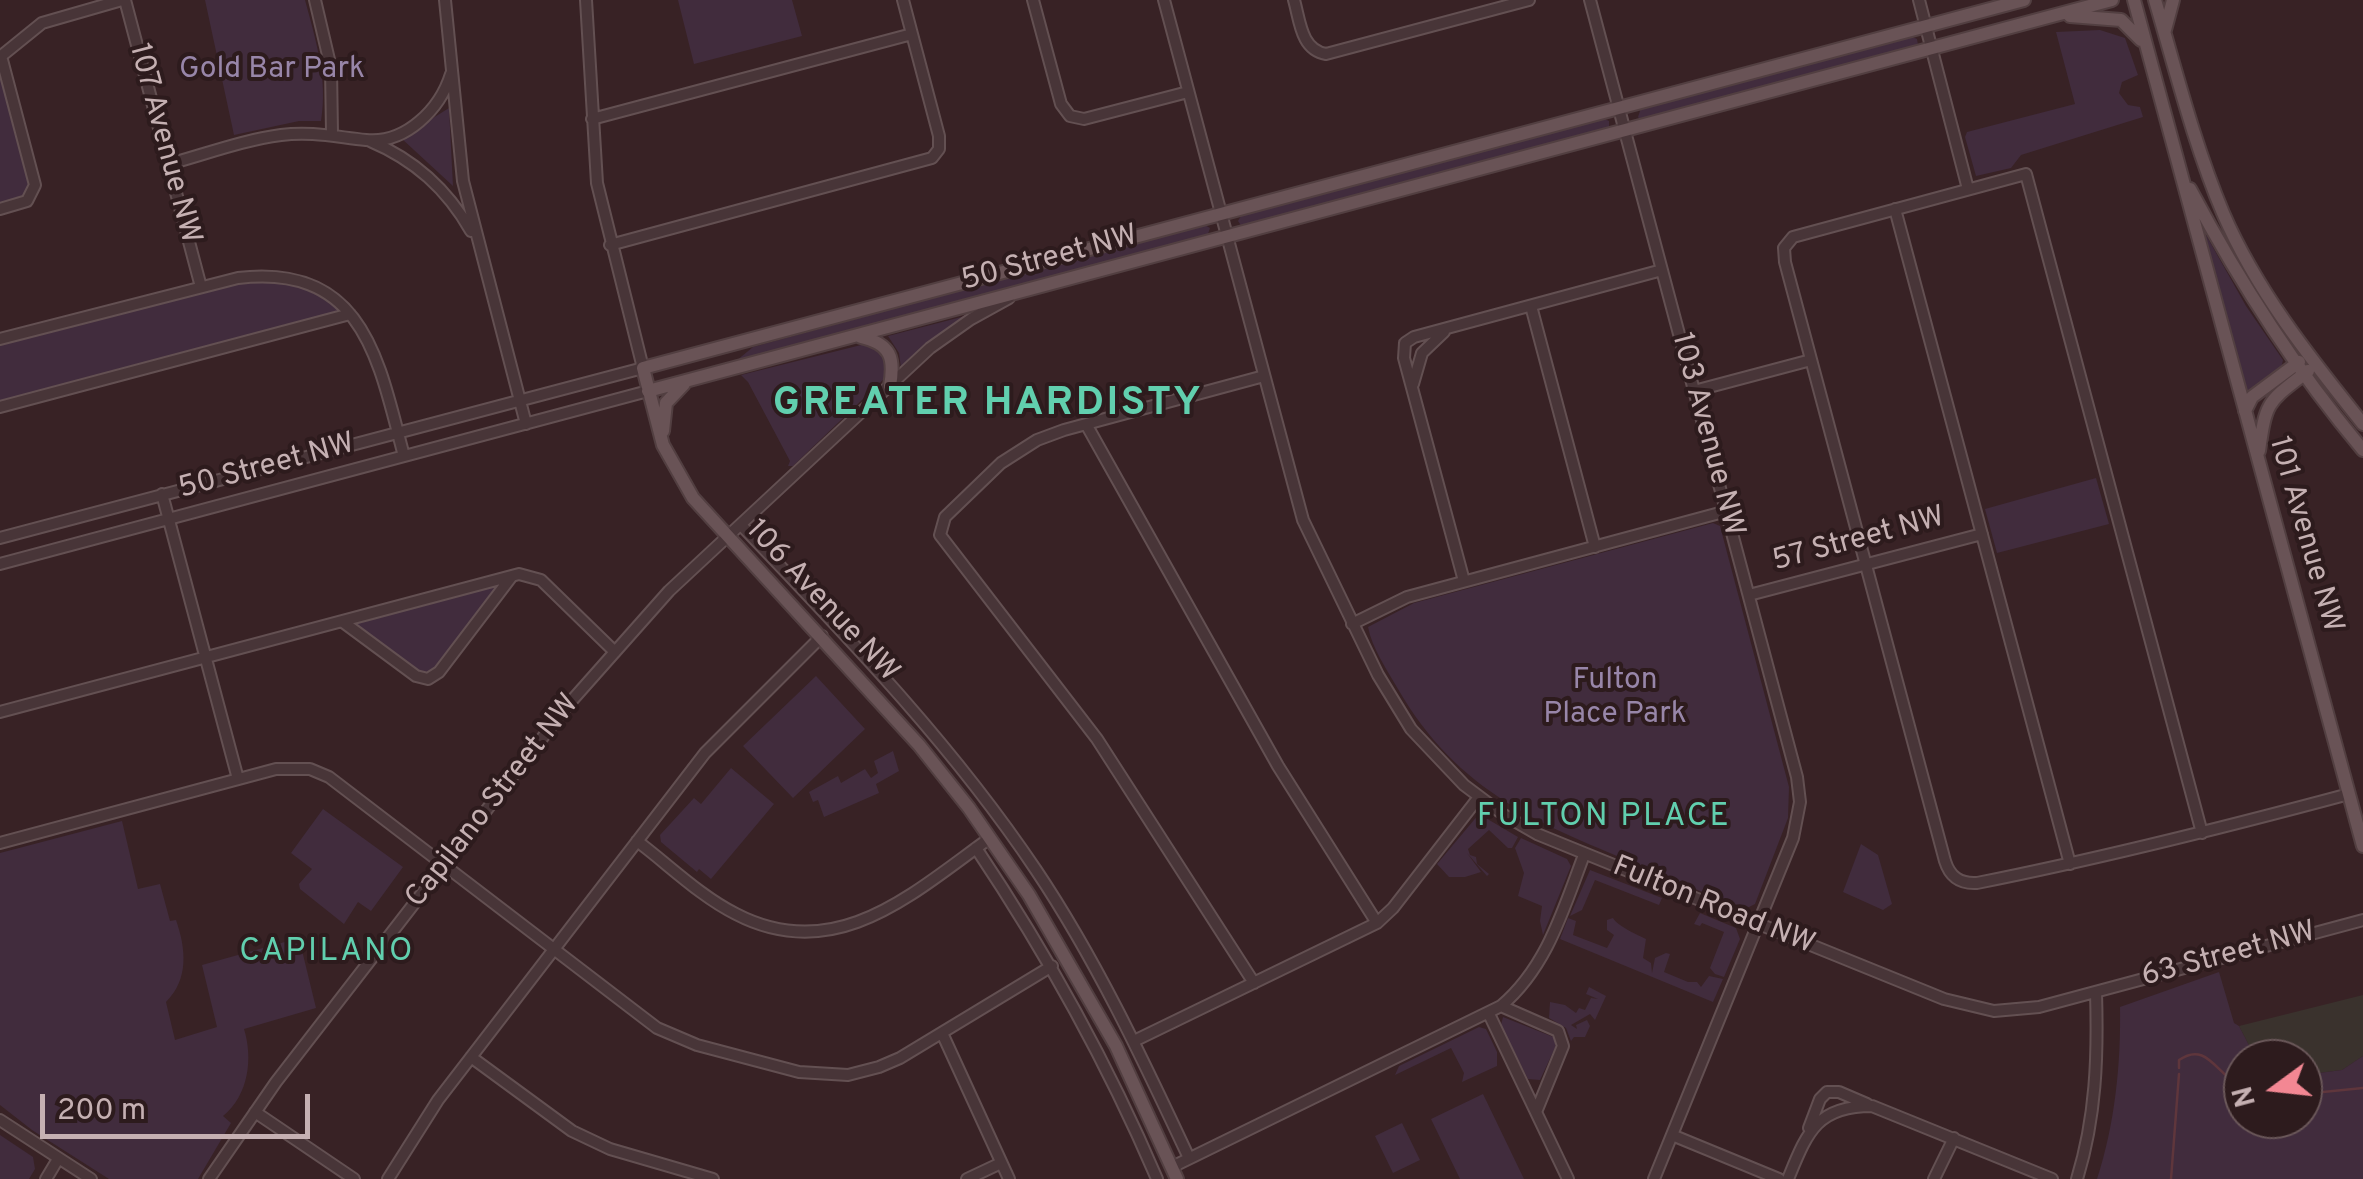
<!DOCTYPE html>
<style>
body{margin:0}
#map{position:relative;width:2363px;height:1179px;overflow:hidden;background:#382225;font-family:Overpass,sans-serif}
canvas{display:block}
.north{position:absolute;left:2223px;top:1039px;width:100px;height:100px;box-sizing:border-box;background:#2d1b1d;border:2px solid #6a5759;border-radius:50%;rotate:255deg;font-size:28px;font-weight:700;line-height:40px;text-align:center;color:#c5b0b2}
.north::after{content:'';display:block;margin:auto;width:35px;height:45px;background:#f38793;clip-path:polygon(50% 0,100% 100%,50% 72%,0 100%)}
.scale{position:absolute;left:40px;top:1094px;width:270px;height:45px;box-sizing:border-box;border:5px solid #c5b0b2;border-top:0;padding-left:12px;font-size:30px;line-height:35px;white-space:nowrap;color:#c5b0b2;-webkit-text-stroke:8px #2d1b1d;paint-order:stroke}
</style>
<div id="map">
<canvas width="2363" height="1179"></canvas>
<div class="north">N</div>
<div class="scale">200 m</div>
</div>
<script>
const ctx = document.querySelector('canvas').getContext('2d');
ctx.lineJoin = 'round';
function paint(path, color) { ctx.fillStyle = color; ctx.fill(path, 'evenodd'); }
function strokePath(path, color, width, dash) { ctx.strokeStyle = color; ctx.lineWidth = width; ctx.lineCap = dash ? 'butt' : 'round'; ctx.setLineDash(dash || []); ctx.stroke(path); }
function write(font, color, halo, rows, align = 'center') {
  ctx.font = font + ' Overpass,sans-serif'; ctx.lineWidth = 8; ctx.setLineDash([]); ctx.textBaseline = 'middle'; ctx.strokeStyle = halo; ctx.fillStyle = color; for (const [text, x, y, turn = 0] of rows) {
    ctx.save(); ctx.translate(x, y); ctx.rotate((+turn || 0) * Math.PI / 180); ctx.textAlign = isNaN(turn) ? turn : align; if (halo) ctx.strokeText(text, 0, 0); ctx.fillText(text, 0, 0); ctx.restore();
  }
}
paint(new Path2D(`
 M2363,995V1056L2342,1070L2303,1075V1059H2256L2239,1026Z`), '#3a322d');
paint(new Path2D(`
 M205,0H305C316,41 328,79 321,121H299L234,135Z
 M678,0H792L802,36L694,64Z
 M2100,30L2125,38L2138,75L2122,82L2119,93L2128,105L2140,107L2143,117L2021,155L2011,168L1976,176L1965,137L1967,132L2075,104L2056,32Z
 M1910,36L1917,39L1918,45L1640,120L1638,117L1641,108Z
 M0,57L33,194L0,209Z
 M449,108L453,186L401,138Z
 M1602,118L1609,121V128L1242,227L1238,221L1242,214Z
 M1203,224L1210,228L1207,237L736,361L753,347Z
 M2206,235L2246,306L2283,360L2281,369L2247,393L2204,236Z
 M260,276L319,291L350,314L0,407V339Z
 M973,314L901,368L899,353L888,336Z
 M869,343L886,355L887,376L793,466H788L790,461L748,382L741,375Z
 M2096,478L2109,524L1997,553L1985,509Z
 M1713,523L1720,526L1789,787L1788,818L1755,904L1747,908C1713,898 1680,882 1647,868C1541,825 1458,793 1398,689C1387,670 1372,648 1368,627L1414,603Z
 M513,575L428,679L343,622Z
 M816,676L865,729L793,798L743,746Z
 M893,751L899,771L876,784L879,793L824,817L818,800L813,802L809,792L838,776L841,783L865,769L871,778L878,773L874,761Z
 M731,768L774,804L711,879L699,869L697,872L661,842L660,835L694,798L701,804Z
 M323,809L403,867L371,911L358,902L344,924L300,889L299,884L312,869L291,853Z
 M1479,814L1518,837L1512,848H1508L1489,830L1468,849L1470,855L1476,857L1477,864L1489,874L1487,876L1467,853L1481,872L1465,877H1449L1437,864Z
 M122,821L138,889L160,884L170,921L176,920C186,949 189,979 166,1002L175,1040L217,1027L202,965L299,938L316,1008L244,1029C253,1058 249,1095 223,1116L231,1123L198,1179H109L32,1130L0,1105V853Z
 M1521,838L1567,859L1571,866L1543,935L1540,921L1542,906L1518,896L1524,873L1515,848Z
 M1861,844L1878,855L1892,904L1883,910L1843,892Z
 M1590,870L1662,898L1659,905L1595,880L1582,910L1570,916Z
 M1700,913L1736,928L1740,939L1724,977L1715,974L1710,968L1724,932L1702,923L1700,926L1694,924Z
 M1568,918L1576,921L1573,935L1607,948L1614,935L1607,930V920L1613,918C1617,926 1638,935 1646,939L1643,958L1651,963L1652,973L1655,958L1666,953L1670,954L1664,972L1688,982H1697L1701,987L1709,976L1723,979L1713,1002L1560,939Z
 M2219,972L2234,1023L2239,1026L2256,1059H2243V1119H2303V1075L2342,1070L2363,1056V1179H2097C2115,1124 2121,1064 2120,1007Z
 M1589,987L1606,996L1595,1020L1590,1014L1571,1025L1577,1029L1576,1025L1587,1020L1590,1026L1585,1037H1574L1571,1041L1566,1028L1549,1018L1550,1002L1565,1005L1576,1013L1579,1008L1585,1010L1591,998L1598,999L1586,994Z
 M1503,1017L1556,1038L1555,1048L1540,1080L1528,1079L1501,1025Z
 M1479,1027L1486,1029L1497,1052V1066L1462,1082L1464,1073L1451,1048L1395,1075L1399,1066Z
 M1483,1094L1524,1179H1460L1431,1119Z
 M1402,1123L1420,1160L1393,1173L1375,1136Z
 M0,1135L33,1157L35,1169L29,1179H0Z`), '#412c3d');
strokePath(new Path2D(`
 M2179,1068V1060C2208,1040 2217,1077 2243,1087
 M2303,1094L2363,1088
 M2171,1179L2179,1074`), '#5f363c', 2.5);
const minor = new Path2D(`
 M125,0L201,287
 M315,0L331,68L332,133
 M445,0L463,181L526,424
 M1033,0L1061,104L1070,116L1084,119L1188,92
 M1164,0L1303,520L1378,675L1411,729L1464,785L1504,815L1537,834L1944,999L1994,1011L2039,1007L2363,920
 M1294,0C1300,21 1301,50 1326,54L1529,0
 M1590,0L1797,777L1800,802L1793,838L1654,1179
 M1919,0L1968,189
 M0,57L42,23L122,0
 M592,119L912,34
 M370,141C415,160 447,189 471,231
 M169,164C206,154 243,140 281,135C311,131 336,137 366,140C406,144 440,109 451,74
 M0,209L27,201L35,185L1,56
 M1895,209L2070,864
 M610,245L932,158L939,149V136L903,0
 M1531,306L1595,547
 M0,339L238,278C365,263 379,363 404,456
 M1413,384L1422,353L1444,332
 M1694,391L1811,360
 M0,407L350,314
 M1086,424L1278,766L1377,923
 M162,494L238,779
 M741,525C846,635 951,743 1036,870C1097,961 1143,1060 1189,1158
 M0,538L643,368L597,183L586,0
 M0,564L648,391
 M1464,581L1404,358L1405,343L1414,337L1662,270
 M1749,595L1982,534
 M343,622L416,676L428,679L439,672L512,576
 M1352,624L1407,597L1727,511
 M0,712L519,574L541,580L615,652
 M2202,833L2026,174L1793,237L1784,248L1785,262L1945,861C1950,877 1960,884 1977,883C2103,858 2226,827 2349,794
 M637,841C669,865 700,896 736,914C836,966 913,893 990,838
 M0,843L276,769H310L329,777L657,1028L697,1045L799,1072L848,1075L879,1067L900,1058L1052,966
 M976,848C1047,954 1107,1062 1157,1179
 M1254,983L1097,739L940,535L945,517L1001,463L1037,440L1064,430L1264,376
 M1501,1006L1558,1031L1563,1046L1536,1112
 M1489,1014L1568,1179
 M942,1033L1009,1179
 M1134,1041L1377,923L1393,908L1479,797
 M471,1057L572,1131L610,1149L713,1179
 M255,1112L354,1179
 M0,1120L91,1179
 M1809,1128L1820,1099L1827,1092H1839L1867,1104
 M1672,1135L1779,1179
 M1172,1167L1501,1006C1547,967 1563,910 1584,855
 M46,1179L58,1159
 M209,1179L276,1082L567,706L669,591L930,348L971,319L1009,298
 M388,1179L438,1100L705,753L822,636
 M967,1179L1001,1163
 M1788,1179C1807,1133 1816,1106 1872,1106L2052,1179
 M1934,1179L1954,1138
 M2077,1179C2096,1117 2098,1057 2096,992`);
const major = new Path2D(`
 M2134,0L2363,846
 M2155,0C2176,71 2194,144 2223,213C2256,290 2310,358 2363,424
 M2070,16L2121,20L2141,40
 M2165,30L2173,0
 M2190,189C2240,283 2295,369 2363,450
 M861,337C891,344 895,358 890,386
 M648,391L2112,0
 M2245,411L2252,397L2299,362
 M663,431L666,403L684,384
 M2259,451C2266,400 2268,402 2308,371
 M1177,1179L1116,1046L1029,895L969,808L919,745L693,498L663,445L643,368L2024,0`);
strokePath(minor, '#635052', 14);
strokePath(major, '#523f41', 16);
strokePath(minor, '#483538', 10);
strokePath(major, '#695356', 12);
write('30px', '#9886a9', '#2d1b1d', [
 ["Gold Bar Park",272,71],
 ["Fulton",1615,682],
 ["Place Park",1615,716]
]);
write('30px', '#c5b0b2', '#2d1b1d', [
 ["107 Avenue NW",163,144,75],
 ["50 Street NW",1050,260,-15],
 ["103 Avenue NW",1706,435,75],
 ["50 Street NW",267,468,-15],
 ["101 Avenue NW",2304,535,74],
 ["57 Street NW",1859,541,-15],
 ["106 Avenue NW",821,602,47],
 ["Capilano Street NW",494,802,-52],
 ["Fulton Road NW",1713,907,22],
 ["63 Street NW",2229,956,-15]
]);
ctx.letterSpacing = '2.5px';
write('32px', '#61cfae', '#2d1b1d', [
 ["FULTON PLACE",1604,819],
 ["CAPILANO",327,954]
]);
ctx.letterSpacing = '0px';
ctx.letterSpacing = '2.5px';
write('bold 40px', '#61cfae', '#2d1b1d', [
 ["GREATER HARDISTY",988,406]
]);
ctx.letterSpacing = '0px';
</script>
